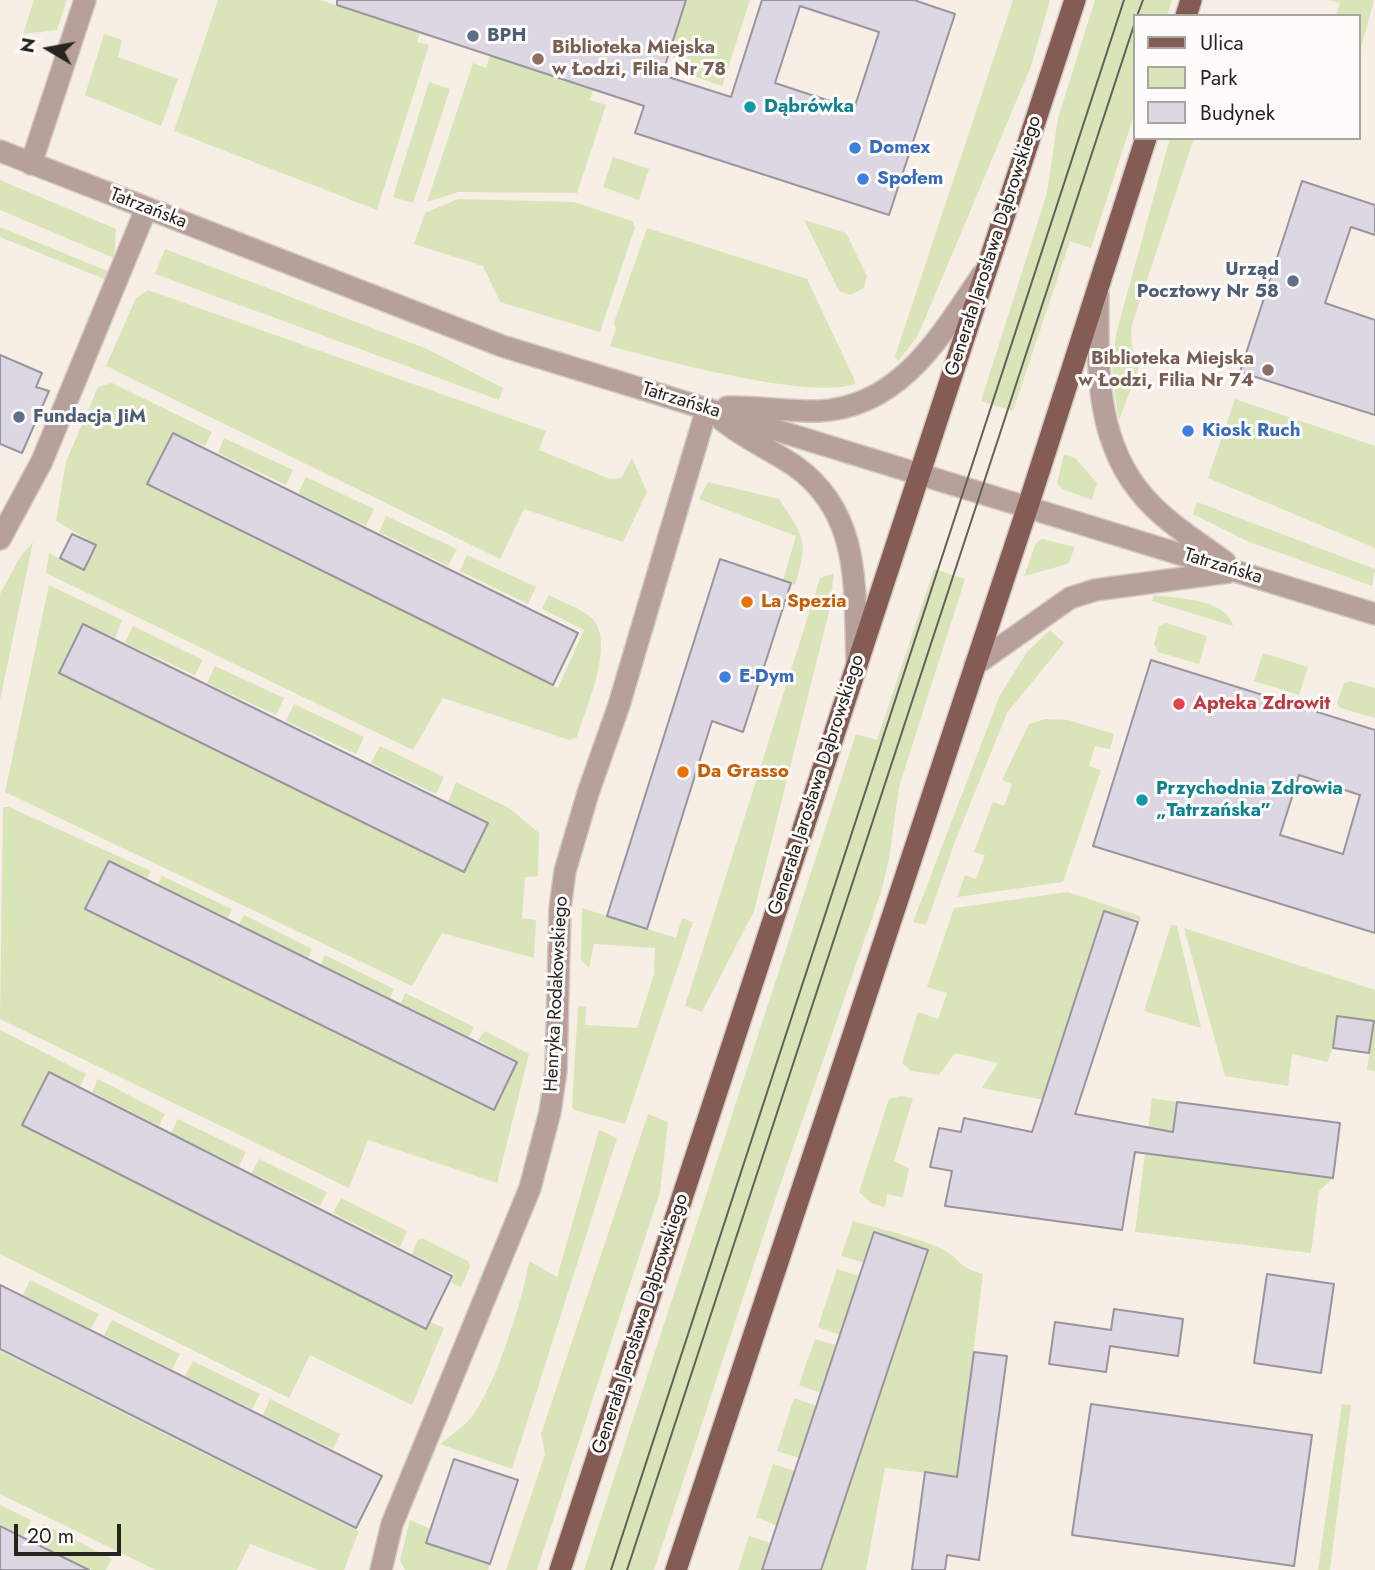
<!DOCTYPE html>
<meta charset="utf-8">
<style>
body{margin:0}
#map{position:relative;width:1375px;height:1570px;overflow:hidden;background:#f7eee5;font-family:Jost,sans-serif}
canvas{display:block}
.legend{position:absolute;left:1133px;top:14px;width:228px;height:126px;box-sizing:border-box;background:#fefcfa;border:2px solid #a8a6a3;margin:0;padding:9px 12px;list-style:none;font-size:21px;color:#272420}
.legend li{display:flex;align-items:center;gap:14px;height:35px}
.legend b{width:35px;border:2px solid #a8a6a3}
.north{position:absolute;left:14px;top:14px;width:70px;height:70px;-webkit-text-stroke:5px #fefcfa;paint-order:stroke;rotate:280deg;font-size:19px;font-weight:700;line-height:28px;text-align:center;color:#272420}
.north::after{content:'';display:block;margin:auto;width:24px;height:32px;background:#272420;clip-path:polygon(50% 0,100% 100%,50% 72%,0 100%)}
.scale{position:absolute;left:14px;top:1524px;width:107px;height:32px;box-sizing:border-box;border:4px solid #272420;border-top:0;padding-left:9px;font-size:21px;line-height:24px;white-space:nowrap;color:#272420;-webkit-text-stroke:5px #fefcfa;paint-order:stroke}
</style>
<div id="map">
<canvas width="1375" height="1570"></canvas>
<ul class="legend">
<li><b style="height:9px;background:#855c54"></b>Ulica</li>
<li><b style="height:19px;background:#dae4b9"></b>Park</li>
<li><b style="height:19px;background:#dcd7e2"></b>Budynek</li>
</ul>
<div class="north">N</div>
<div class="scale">20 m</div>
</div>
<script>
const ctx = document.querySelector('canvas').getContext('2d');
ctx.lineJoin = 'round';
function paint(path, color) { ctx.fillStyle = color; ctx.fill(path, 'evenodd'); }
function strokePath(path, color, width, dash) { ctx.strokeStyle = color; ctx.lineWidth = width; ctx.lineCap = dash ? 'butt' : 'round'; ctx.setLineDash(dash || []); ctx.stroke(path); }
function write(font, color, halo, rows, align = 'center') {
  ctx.font = font + ' Jost,sans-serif'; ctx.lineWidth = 6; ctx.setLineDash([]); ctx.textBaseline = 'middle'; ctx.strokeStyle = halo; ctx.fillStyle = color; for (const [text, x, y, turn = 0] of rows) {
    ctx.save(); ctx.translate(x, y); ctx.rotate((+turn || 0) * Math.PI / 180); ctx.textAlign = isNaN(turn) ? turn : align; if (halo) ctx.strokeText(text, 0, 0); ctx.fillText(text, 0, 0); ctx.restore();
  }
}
paint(new Path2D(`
 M34,0H67L57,30L23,34Z
 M218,0H320L420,33L417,42L429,45L377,210L174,131Z
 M686,0H750L722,86L682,72L670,50Z
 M1013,0H1050L1031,66L927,314L917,337L898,361L895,356Z
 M1095,0H1172L1167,16H1135V112L1091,248L1070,241L1013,411L981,401L1047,193L1058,118Z
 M1328,0H1374L1359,56V16H1336L1340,3Z
 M104,34L122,40L118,57L178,79L161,126L85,95Z
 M490,56L593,90L590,100L606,105L577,193L458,192L427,202L473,63L486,68Z
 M429,82L450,89L413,203L393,197Z
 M1170,138H1194L1131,328L1132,345L1139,367L1119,420L1112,377L1116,334Z
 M613,157L649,169L639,200L603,187Z
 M0,180L116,229L114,258L0,210Z
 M458,199L574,202L632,221L635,227L600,332L500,302L483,266L414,244L425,213Z
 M804,220L846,233L867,276L864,288L850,295L839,291Z
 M0,227L112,273L109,281L0,237Z
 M647,228L807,279L856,383C817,402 657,359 610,346L616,329L614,323Z
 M165,249L427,349L503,388L499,400L155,274Z
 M148,290L546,431L539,450L610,479L621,478L632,458L647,492L623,542L524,509L500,559L106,366L136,298Z
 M112,383L212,432L205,446L172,432L146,485L558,688L584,630L542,609L549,595C562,602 577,607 588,615C619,636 586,707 577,737L569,740L443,698L413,750L46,573L49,553L84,571L97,545L56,521L66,462L98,387Z
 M1235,399L1375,446V548L1208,478Z
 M224,438L293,470L286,485L218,453Z
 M1064,454L1075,458L1097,483L1092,500L1062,489L1057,483Z
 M306,477L374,509L366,526L298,493Z
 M708,482L779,499C804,537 809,540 795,585L783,580L796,536L699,499Z
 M1197,502L1375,569L1372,586L1247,541L1193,514Z
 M386,516L457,549L448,566L379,532Z
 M1042,539L1075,547L1068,564L1024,576L1036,543Z
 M33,542L0,700V594L20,557Z
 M467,555L536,587L528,604L460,571Z
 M934,569L965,579L899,787L889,859L881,892L777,1194L654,1570H584L856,734L877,740Z
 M834,573L829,612L754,911L702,1012L685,1006L820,578Z
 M49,585L122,620L115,638L83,624L59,674L464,873L489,822L448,802L456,782L509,808L539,833L538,876L525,877L522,918L536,920L534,958L442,933L412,986L5,792Z
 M1154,595C1178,599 1226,598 1233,626L1152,601Z
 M1166,623L1207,636L1199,664L1158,652L1154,644L1159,626Z
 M133,626L203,660L195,675L125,643Z
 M1050,630L1064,643L1007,713L954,844L926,925L913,922L1000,695L1027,652Z
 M1263,653L1308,667L1299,695L1254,681Z
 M215,666L284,698L276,715L207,683Z
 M1350,681L1375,688V718L1340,708L1337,703L1344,683Z
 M294,704L364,737L356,754L286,721Z
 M1045,719L1068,720L1114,734L1110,749L1095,746L1089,766L1101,770L1063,882L957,897L965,875L976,879L985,855L974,852L993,802L1004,806L1012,784L1002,780L1029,724Z
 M380,746L444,777L436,794L371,763Z
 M3,807H9L151,871L147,879L109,860L85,910L493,1111L518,1061L478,1040L485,1031L529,1054L497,1183L368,1140L349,1188L0,1019Z
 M162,876L232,909L228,918L158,884Z
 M1068,892L1140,916L1141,921L1103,911L1044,1100L982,1088L998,1063L955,1053L939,1075L911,1071L902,1063L918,1012L938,1019L947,993L927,987L954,908Z
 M582,908L676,938L682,918L693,922L625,1124L574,1110L572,1107L578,1006L586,1007L585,1025L637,1028L654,974L655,948L594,944L589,968L581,960Z
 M244,915L312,949L308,958L239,924Z
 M1171,925L1177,926L1201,1028L1144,1011Z
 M1184,928L1375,990V1071L1367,1070L1374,1022L1337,1017L1333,1048L1327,1062L1292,1054L1288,1086L1225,1076Z
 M325,955L394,989L390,998L321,964Z
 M405,993L474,1027L469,1037L401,1003Z
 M0,1030L86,1074L80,1086L48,1071L22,1125L426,1330L431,1322L444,1328L412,1405L310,1355L289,1398L0,1254Z
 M98,1079L165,1114L159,1126L92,1092Z
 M901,1096L913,1098L894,1161L909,1168L903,1197L887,1194L885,1207L871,1203L859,1192L889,1099Z
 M1152,1098L1177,1102L1170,1157L1333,1178L1319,1191L1311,1253L1135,1232Z
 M648,1114L668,1122L660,1192L537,1570H506L545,1454L541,1434Z
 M178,1119L246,1152L239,1166L171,1133Z
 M599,1130L617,1138L512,1469L440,1444C451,1435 465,1426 473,1415C495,1386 524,1298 529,1261L557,1277Z
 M259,1159L327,1192L320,1206L252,1173Z
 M341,1198L407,1231L400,1247L333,1213Z
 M853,1221C883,1230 914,1236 942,1249C962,1259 956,1267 983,1274L958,1477L885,1468L866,1570H821L928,1250L874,1232L864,1263L841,1256Z
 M422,1238L468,1261L470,1267L461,1287L451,1283L454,1274L412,1254L418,1240Z
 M837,1269L859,1276L840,1335L818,1327Z
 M30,1280L99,1314L91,1329L23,1295Z
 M112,1320L180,1354L172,1369L104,1335Z
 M815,1339L836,1345L821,1393L799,1385Z
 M0,1351L359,1531L344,1570H319L250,1544L237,1570H156L0,1494Z
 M193,1361L260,1394L252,1409L185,1376Z
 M794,1398L816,1406L799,1458L777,1451Z
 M270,1399L340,1434L333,1449L263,1415Z
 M1342,1404L1351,1405L1330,1570H1318Z
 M773,1464L795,1471L777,1526L756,1517Z
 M0,1505L31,1520L23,1536L0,1524Z
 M410,1520L431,1529L426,1543L490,1564L488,1570H405L400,1560Z
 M44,1524L112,1559L106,1570H90L35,1542Z
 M749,1536L771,1543L762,1570H738Z`), '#dae4b9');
const building = new Path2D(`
 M337,0H686L662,75L731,97L762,0H914L955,14L889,215L635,133L644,106L337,5ZM800,6L879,32L854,109L775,83Z
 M1302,181L1375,205V235L1351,227L1325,303L1375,320V415L1240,372Z
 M0,355L42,373L36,387L49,391L22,453L0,444Z
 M173,433L578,633L553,685L147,484Z
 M72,534L96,545L84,570L60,558Z
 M720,559L791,583L743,732L712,721L647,929L607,916Z
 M83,624L488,823L464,872L59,673Z
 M1151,660L1375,730V933L1093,846ZM1299,775L1360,795L1343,854L1280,835Z
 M109,861L517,1062L494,1110L85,909Z
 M1104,911L1138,922L1075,1114L1173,1132L1177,1102L1340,1123L1333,1178L1135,1152L1122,1230L945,1206L952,1171L930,1167L939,1128L961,1132L964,1118L1032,1132Z
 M1337,1016L1374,1021L1369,1053L1333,1048Z
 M49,1072L452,1276L426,1329L22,1125Z
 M874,1232L928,1250L821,1570H762Z
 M1267,1274L1334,1284L1321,1373L1254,1363Z
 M0,1285L382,1476L356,1528L0,1349Z
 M1114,1309L1183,1319L1178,1356L1110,1346L1106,1372L1049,1364L1055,1322L1111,1330Z
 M974,1352L1007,1356L979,1560L947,1555L945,1570H912L925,1472L957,1477Z
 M1091,1404L1312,1435L1294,1566L1072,1535Z
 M454,1459L518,1480L490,1564L426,1543Z
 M0,1526L28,1540L89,1570H0Z`);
paint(building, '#dcd7e2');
strokePath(building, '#99949e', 2);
const minor = new Path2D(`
 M0,151L502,346L1375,614
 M31,164L85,0
 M1098,294C1098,365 1094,441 1145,498C1167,523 1198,542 1225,562
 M727,407C757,406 788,412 819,411C901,407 941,335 982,275
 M722,420C744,438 771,450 795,466C862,514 854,588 857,661
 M0,539L42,461L146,209
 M975,665L1070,598L1095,590L1229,572
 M381,1570L392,1524L530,1188L550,1112L556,1071L560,908L565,871L588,793L619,705L707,408`);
const major = new Path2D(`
 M1186,16L1191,0
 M560,1570L1075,0
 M676,1570L1028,506L1146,138`);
strokePath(minor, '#d2cac2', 24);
strokePath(major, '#d2cac2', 24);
strokePath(minor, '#b79f9a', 21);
strokePath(major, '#855c54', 21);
strokePath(new Path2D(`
 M1137,16L1143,0
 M611,1570L1124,0
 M627,1570L1135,22`), '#645f5a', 2);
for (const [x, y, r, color] of [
 [473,36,7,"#5c6f8a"],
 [538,59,7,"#8d6e63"],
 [750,107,7,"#0f9aa8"],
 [855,148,7,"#3f7fe0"],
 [863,179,7,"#3f7fe0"],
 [1293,281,7,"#5c6f8a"],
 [1268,370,7,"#8d6e63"],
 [19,417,7,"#5c6f8a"],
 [1188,431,7,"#3f7fe0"],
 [747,602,7,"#e8710a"],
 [725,677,7,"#3f7fe0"],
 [1179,704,7,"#e0444e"],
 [683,772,7,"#e8710a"],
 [1142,800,7,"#0f9aa8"]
]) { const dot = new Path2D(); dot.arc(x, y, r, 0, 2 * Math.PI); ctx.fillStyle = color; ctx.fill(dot); strokePath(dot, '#fefcfa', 2.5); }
write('bold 19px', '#4e5e75', '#fefcfa', [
 ["BPH",487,36],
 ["Urząd",1279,270,"right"],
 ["Pocztowy Nr 58",1279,292,"right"],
 ["Fundacja JiM",33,417]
], 'left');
write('bold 19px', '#785e54', '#fefcfa', [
 ["Biblioteka Miejska",552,48],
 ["w Łodzi, Filia Nr 78",552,70],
 ["Biblioteka Miejska",1254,359,"right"],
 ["w Łodzi, Filia Nr 74",1254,381,"right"]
], 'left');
write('bold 19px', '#0d838f', '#fefcfa', [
 ["Dąbrówka",764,107],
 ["Przychodnia Zdrowia",1156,789],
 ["„Tatrzańska”",1156,811]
], 'left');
write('bold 19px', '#366cbe', '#fefcfa', [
 ["Domex",869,148],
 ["Społem",877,179],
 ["Kiosk Ruch",1202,431],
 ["E-Dym",739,677]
], 'left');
write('19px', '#272420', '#fefcfa', [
 ["Tatrzańska",148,209,21],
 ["Generała Jarosława Dąbrowskiego",994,246,-72],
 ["Tatrzańska",681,401,17],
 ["Tatrzańska",1223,567,17],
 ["Generała Jarosława Dąbrowskiego",817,785,-72],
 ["Henryka Rodakowskiego",557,994,-87],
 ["Generała Jarosława Dąbrowskiego",641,1324,-72]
]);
write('bold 19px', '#c56008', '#fefcfa', [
 ["La Spezia",761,602],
 ["Da Grasso",697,772]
], 'left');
write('bold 19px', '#be3a42', '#fefcfa', [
 ["Apteka Zdrowit",1193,704]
], 'left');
</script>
